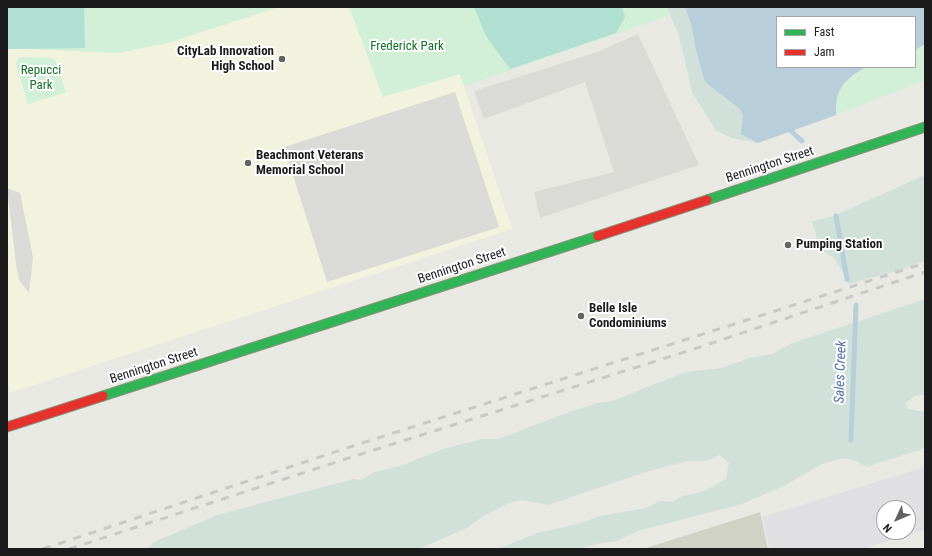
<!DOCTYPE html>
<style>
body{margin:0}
#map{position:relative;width:932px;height:556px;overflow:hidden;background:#e9e9e4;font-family:"Roboto Condensed",sans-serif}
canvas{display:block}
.frame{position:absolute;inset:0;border:8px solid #1b1b1b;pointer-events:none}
.legend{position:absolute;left:776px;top:16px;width:140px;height:52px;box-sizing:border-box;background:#fff;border:1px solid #a4a4a4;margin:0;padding:5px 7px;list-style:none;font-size:12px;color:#1b1b1b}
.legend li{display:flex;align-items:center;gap:8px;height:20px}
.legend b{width:20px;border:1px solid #a4a4a4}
.north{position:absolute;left:876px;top:500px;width:40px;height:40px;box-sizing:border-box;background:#fff;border:1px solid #a4a4a4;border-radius:50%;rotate:226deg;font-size:11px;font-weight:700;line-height:16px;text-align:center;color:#1b1b1b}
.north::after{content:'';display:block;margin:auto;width:14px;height:18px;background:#636361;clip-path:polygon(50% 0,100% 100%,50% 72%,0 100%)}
</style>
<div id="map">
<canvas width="932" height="556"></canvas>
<div class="frame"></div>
<ul class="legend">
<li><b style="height:5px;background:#30b455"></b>Fast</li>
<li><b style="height:5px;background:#e5322d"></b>Jam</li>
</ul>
<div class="north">N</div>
</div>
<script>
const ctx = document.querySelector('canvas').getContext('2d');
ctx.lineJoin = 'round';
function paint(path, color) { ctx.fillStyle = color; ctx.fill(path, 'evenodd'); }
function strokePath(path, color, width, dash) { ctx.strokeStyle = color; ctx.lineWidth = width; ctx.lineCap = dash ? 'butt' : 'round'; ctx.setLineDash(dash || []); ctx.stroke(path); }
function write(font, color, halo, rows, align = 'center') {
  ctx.font = font + ' "Roboto Condensed",sans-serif'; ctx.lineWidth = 4; ctx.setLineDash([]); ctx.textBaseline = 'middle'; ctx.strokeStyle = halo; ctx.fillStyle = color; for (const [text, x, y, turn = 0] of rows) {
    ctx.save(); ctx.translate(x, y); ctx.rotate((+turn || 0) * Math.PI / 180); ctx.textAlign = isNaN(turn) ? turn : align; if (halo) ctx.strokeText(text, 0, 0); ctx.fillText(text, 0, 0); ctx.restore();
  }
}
paint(new Path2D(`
 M279,7H349L383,97L460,74L512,229L9,393L7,371V48L118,53L168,43Z`), '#f1f3de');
paint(new Path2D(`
 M760,512L768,549H643Z`), '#d1d2c6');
paint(new Path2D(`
 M667,7H925V72L841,109L836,115L758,143L732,138L716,131L692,92L679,36ZM777,17H915V67H777Z
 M925,175V261L900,270L848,284L840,267L833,257L820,249L812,221L831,217Z
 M925,299V395L915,396L906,403L908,409L925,412V448L867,467L856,461L843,458L820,465L782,487L742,504L638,531L617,541L596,544L580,549H498L537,533L578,524L600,516L646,508L660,501L672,502L682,496L701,492L714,486L726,479L729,463L720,455L706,461H688L642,473L548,505L522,500L509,503L483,516L467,528L419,549H148L152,543L161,539L217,515L353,479L361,480L372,473L403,465L443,449L481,439H496L509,435L569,412L597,403L612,401L685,372L722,368L749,358L772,354L792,343Z`), '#d2e0da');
paint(new Path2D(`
 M7,7H279L168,43L118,53L7,48Z
 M349,7H667L671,15L464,86L460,74L383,97Z
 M925,44V80L836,115V99L843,85L854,73L866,67H915V50Z
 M23,57L51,58L55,60L66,92L28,104L16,64L18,59Z`), '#d2efd7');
paint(new Path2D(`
 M7,7H84L85,48L7,49Z
 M474,7H622L625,17L616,33L510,69L486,36Z`), '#b1dfd2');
paint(new Path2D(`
 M638,34L699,165L540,218L534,192L614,172L585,82L484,119L474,91L597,52Z
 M455,92L499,227L327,282L284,147Z
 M7,188L20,193L33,257L29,293L19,280L16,264Z`), '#dadad7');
paint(new Path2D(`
 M925,467V530L861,549H770L762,517ZM884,508H908V532H884Z`), '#e0dfe2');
paint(new Path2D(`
 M685,7H925V44L915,50V17H777V67H866C843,80 835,89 836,115L758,143L741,134L743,116L740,109L705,82L696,50L692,27Z`), '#b9cedb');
strokePath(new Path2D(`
 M791,131L802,141
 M836,216L847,279
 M851,440L856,305`), '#b9cedb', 5);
const fast = new Path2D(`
 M707,200L925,127
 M103,396L598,236`);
const jam = new Path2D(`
 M598,236L707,200
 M7,427L103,396`);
strokePath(fast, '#8d927e', 11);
strokePath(jam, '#8d927e', 11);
strokePath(fast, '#30b455', 9);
strokePath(jam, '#e5322d', 9);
strokePath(new Path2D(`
 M43,549L353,446L925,263
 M69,549L355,456L691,350L925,272`), '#c9c9c8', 3, [8, 8]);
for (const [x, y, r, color] of [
 [282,59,4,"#636361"],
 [248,163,4,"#636361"],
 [788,245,4,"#636361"],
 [581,316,4,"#636361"]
]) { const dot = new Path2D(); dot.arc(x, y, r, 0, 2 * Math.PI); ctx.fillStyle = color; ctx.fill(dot); strokePath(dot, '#fff', 1.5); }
write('13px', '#136f29', '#fff', [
 ["Frederick Park",407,47],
 ["Repucci",41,71],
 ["Park",41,86]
]);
write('bold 13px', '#1b1b1b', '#fff', [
 ["CityLab Innovation",274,52,"right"],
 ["High School",274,67,"right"],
 ["Beachmont Veterans",256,156],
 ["Memorial School",256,171],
 ["Pumping Station",796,245],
 ["Belle Isle",589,309],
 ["Condominiums",589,324]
], 'left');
write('13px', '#1b1b1b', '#fff', [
 ["Bennington Street",770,165,-18],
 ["Bennington Street",462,266,-18],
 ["Bennington Street",154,366,-18]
]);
write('italic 14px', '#506ca2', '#fff', [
 ["Sales Creek",841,372,-88]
]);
</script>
